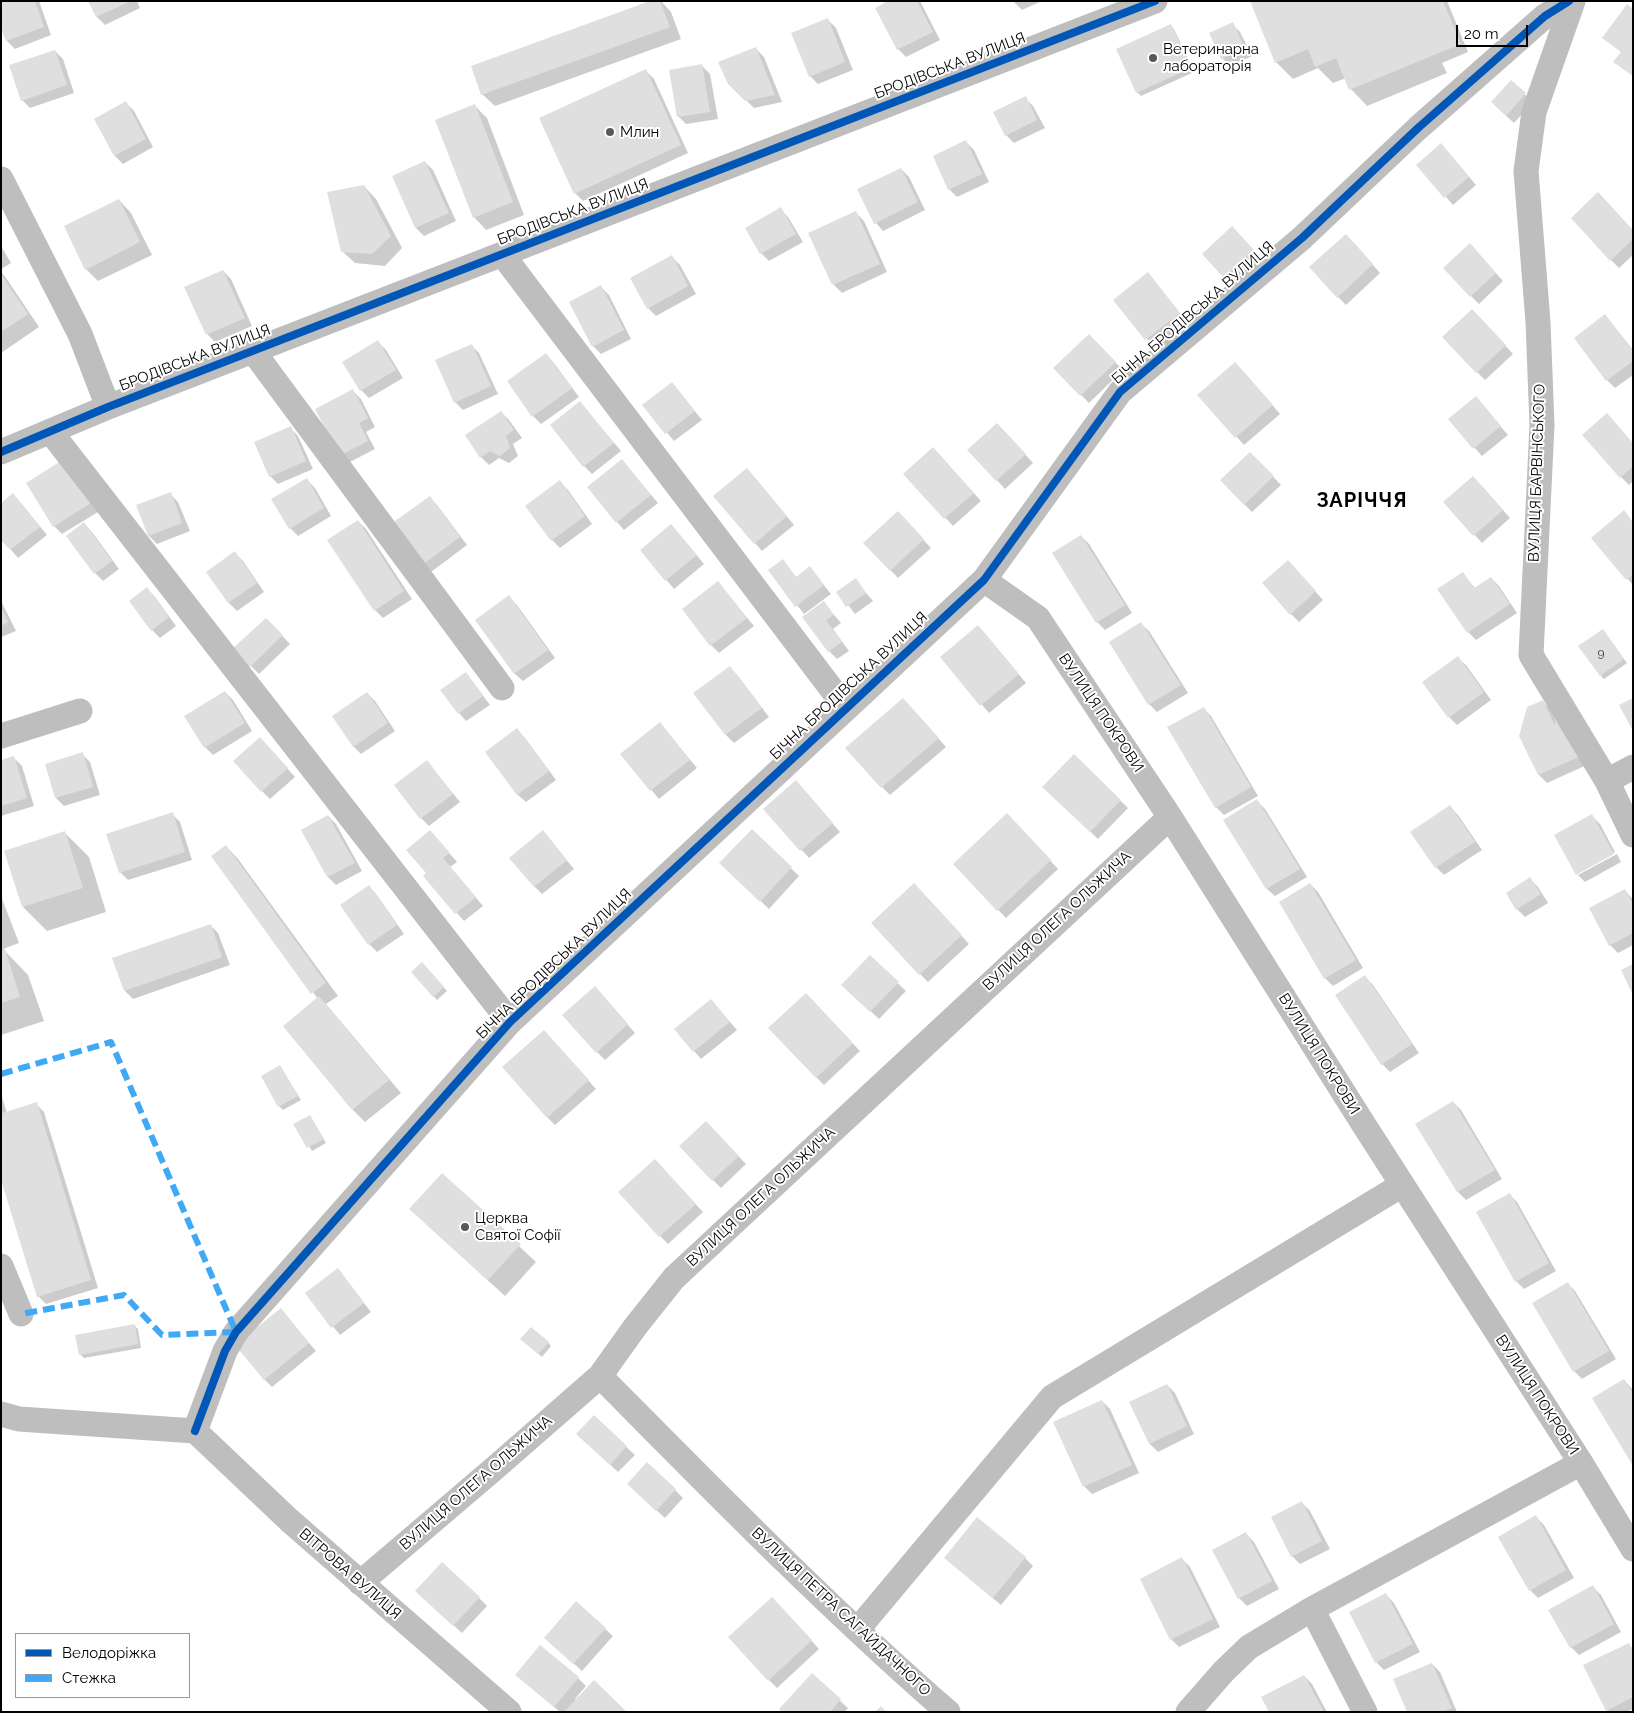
<!DOCTYPE html>
<meta charset="utf-8">
<style>
body{margin:0}
#map{position:relative;width:1634px;height:1713px;overflow:hidden;background:#fff;font-family:Raleway,sans-serif}
canvas{display:block}
.frame{position:absolute;inset:0;border:2px solid #000;pointer-events:none}
.legend{position:absolute;left:15px;top:1633px;width:175px;height:65px;box-sizing:border-box;background:#fff;border:1px solid #999;margin:0;padding:6px 9px;list-style:none;font-size:15px;color:#000}
.legend li{display:flex;align-items:center;gap:10px;height:25px}
.legend b{width:25px;border:1px solid #999}
.scale{position:absolute;left:1456px;top:25px;width:72px;height:22px;box-sizing:border-box;border:2px solid #000;border-top:0;padding-left:6px;font-size:15px;line-height:18px;white-space:nowrap;color:#000;-webkit-text-stroke:4px #fff;paint-order:stroke}
</style>
<div id="map">
<canvas width="1634" height="1713"></canvas>
<div class="frame"></div>
<ul class="legend">
<li><b style="height:6px;background:#0057b8"></b>Велодоріжка</li>
<li><b style="height:6px;background:#3fa9f5"></b>Стежка</li>
</ul>
<div class="scale">20 m</div>
</div>
<script>
const ctx = document.querySelector('canvas').getContext('2d');
ctx.lineJoin = 'round';
function paint(path, color) { ctx.fillStyle = color; ctx.fill(path, 'evenodd'); }
function strokePath(path, color, width, dash) { ctx.strokeStyle = color; ctx.lineWidth = width; ctx.lineCap = dash ? 'butt' : 'round'; ctx.setLineDash(dash || []); ctx.stroke(path); }
function write(font, color, halo, rows, align = 'center') {
  ctx.font = font + ' Raleway,sans-serif'; ctx.lineWidth = 4; ctx.setLineDash([]); ctx.textBaseline = 'middle'; ctx.strokeStyle = halo; ctx.fillStyle = color; for (const [text, x, y, turn = 0] of rows) {
    ctx.save(); ctx.translate(x, y); ctx.rotate((+turn || 0) * Math.PI / 180); ctx.textAlign = isNaN(turn) ? turn : align; if (halo) ctx.strokeText(text, 0, 0); ctx.fillText(text, 0, 0); ctx.restore();
  }
}
paint(new Path2D(`
 M3,1H39L51,35L15,49L7,41L1,24Z
 M90,1H137L140,8L105,25L97,17Z
 M653,1H661L671,12L681,39L495,106L482,94Z
 M891,1H920L940,40L906,57L898,49L877,8Z
 M1013,1H1042L1022,10Z
 M1251,1H1447L1468,52L1442,63L1447,73L1367,106L1351,89L1346,78L1333,83L1318,68L1293,79L1276,62Z
 M828,20L836,28L853,70L818,84L810,76Z
 M1232,24L1240,32L1252,56L1230,66L1222,58Z
 M1171,26L1174,29L1194,72L1141,96L1137,92Z
 M756,49L764,57L782,102L754,108L729,83Z
 M55,51L63,59L74,93L30,108L22,100Z
 M702,66L710,74L718,119L686,124L678,116Z
 M646,71L654,79L688,153L583,201L575,193Z
 M1511,82L1533,102L1514,123L1500,110Z
 M1025,98L1033,106L1045,128L1014,143L1006,135Z
 M126,103L134,111L153,147L123,164L115,156L95,119Z
 M475,106L487,118L524,215L486,230L474,217Z
 M966,142L974,150L989,182L957,197L949,189Z
 M1449,153L1476,185L1453,205L1418,165Z
 M425,162L433,170L456,221L424,236L416,228L393,177Z
 M901,169L909,177L925,210L883,231L876,223Z
 M364,186L376,199L402,248L385,266L355,263L342,251Z
 M119,200L131,213L152,255L98,281L86,269Z
 M780,209L788,217L803,242L769,261L761,253Z
 M856,213L864,221L887,272L842,293L834,285L810,234Z
 M1633,231V255L1619,268L1611,260Z
 M1240,236L1261,259L1233,285L1204,254Z
 M1354,243L1380,273L1346,305L1338,297Z
 M1,246L11,263L1,269Z
 M1478,253L1503,281L1479,304L1471,296Z
 M672,257L680,265L696,294L656,316L648,308Z
 M223,271L231,279L252,326L215,342L207,334Z
 M1,272L6,278L39,327L1,353Z
 M1148,274L1187,322L1154,347L1115,300Z
 M601,287L609,295L631,339L601,354L593,346Z
 M1605,315L1633,350V375L1615,388L1607,380Z
 M1480,318L1513,354L1485,380L1477,372Z
 M1089,336L1123,370L1089,403L1055,368Z
 M378,342L386,350L403,378L369,398L361,390Z
 M471,345L479,353L498,394L463,410L455,402L436,361Z
 M546,355L554,363L579,397L541,424L533,416Z
 M1243,371L1280,414L1244,445L1199,395Z
 M672,383L702,420L674,441L644,405Z
 M353,391L361,399L375,427L366,432L375,449L348,463L340,455Z
 M1476,398L1508,435L1482,456L1450,420Z
 M580,403L621,451L592,474L584,466Z
 M501,412L509,420L522,438L513,444L518,456L509,463L499,458L489,465L481,457Z
 M290,428L298,436L313,469L278,484L270,476Z
 M1005,432L1033,463L1005,489L969,450Z
 M1633,444V481L1629,485L1621,477Z
 M941,457L981,501L953,526L905,474Z
 M622,461L658,503L624,530L617,522Z
 M1258,461L1281,485L1252,512L1244,504Z
 M72,469L98,512L62,534L54,526Z
 M755,478L794,525L762,551L755,543Z
 M307,480L315,488L331,516L298,536L290,528Z
 M560,482L568,490L592,524L560,548L552,540Z
 M1481,485L1510,518L1482,543L1445,502Z
 M170,494L178,502L190,531L157,544L149,536Z
 M429,497L437,505L467,545L431,572L393,524Z
 M21,503L47,535L18,558L1,538Z
 M358,521L366,529L412,599L383,618L375,610Z
 M906,521L931,548L898,578L865,543Z
 M1633,522V585L1593,538Z
 M84,524L92,532L119,569L103,581L95,573Z
 M679,534L704,564L674,589L642,551Z
 M1081,536L1089,544L1132,613L1105,630L1097,622L1054,553Z
 M235,553L243,561L264,592L237,611L229,603L208,572Z
 M782,561L797,578L810,568L831,594L804,614L770,571Z
 M1295,569L1323,600L1299,622L1291,614Z
 M1463,574L1475,588L1491,578L1499,586L1517,613L1476,640L1468,632Z
 M855,580L873,601L855,614L838,592Z
 M718,583L754,626L719,653L711,645Z
 M147,589L155,597L176,626L160,638L152,630Z
 M509,597L517,605L555,658L523,681L515,674L477,620Z
 M1,601L16,631L1,637Z
 M824,603L841,623L833,629L849,651L837,659L829,651L804,617Z
 M266,619L290,644L259,674L234,649Z
 M1141,624L1149,631L1188,693L1157,712L1149,704L1111,643Z
 M1606,634L1627,663L1604,679L1601,676Z
 M986,635L1026,683L989,713L941,657Z
 M1458,658L1466,665L1491,700L1457,725L1449,717Z
 M730,668L738,676L769,717L734,743L726,735L695,693Z
 M465,674L473,682L490,705L466,721L459,713Z
 M225,692L233,700L252,731L213,755L205,747Z
 M367,693L375,701L395,731L361,754L353,746Z
 M1542,701L1550,709L1557,724L1589,764L1547,783L1539,775L1521,736Z
 M911,708L946,747L890,795L882,787Z
 M1203,708L1211,716L1258,796L1224,815L1216,807L1169,728Z
 M517,730L525,738L556,780L526,802L518,795L487,753Z
 M667,732L697,768L659,799L621,754Z
 M268,747L295,777L270,799L262,791Z
 M82,754L90,762L100,795L64,806L56,798L46,764Z
 M1074,756L1128,808L1098,839L1044,787Z
 M14,758L22,766L34,806L1,816V761Z
 M427,762L460,802L429,826L421,818Z
 M796,782L840,832L809,858L765,809Z
 M1257,801L1265,809L1307,877L1275,896L1267,889L1225,820Z
 M1450,807L1458,815L1482,850L1444,875L1436,867Z
 M172,814L180,822L192,860L128,880L120,872Z
 M328,816L336,824L362,871L336,885L328,877L302,830Z
 M1592,816L1600,824L1615,852L1577,872V875V874Z
 M1015,823L1058,869L1006,918L954,864Z
 M430,831L457,862L450,867L483,906L464,921L424,876L428,873Z
 M752,831L799,876L769,909L721,863Z
 M543,832L574,869L542,894L534,886Z
 M65,833L89,857L106,912L47,931L23,907Z
 M226,846L238,859L338,996L326,1004L401,1093L365,1122L353,1110L284,1027L318,999L213,856Z
 M1617,854L1621,862L1585,882L1578,875Z
 M1530,879L1538,887L1548,903L1525,917L1517,909L1507,894Z
 M1310,884L1318,892L1363,968L1333,986L1325,978Z
 M368,886L376,894L404,934L377,952L369,944Z
 M1625,891L1633,899V945L1618,953L1610,945Z
 M922,893L969,944L928,982L920,974Z
 M1,896L19,943L3,949L28,975L44,1021L1,1035Z
 M210,925L218,933L230,965L133,999L125,991Z
 M870,957L906,991L879,1019L843,985Z
 M426,967L447,991L437,1000L413,973Z
 M1365,977L1373,985L1419,1053L1390,1072L1382,1064Z
 M603,996L635,1033L605,1060L597,1052Z
 M711,1000L737,1030L701,1059L694,1051Z
 M814,1003L860,1051L824,1085L816,1077Z
 M551,1039L596,1089L555,1125L547,1117Z
 M280,1066L301,1100L283,1110L279,1106Z
 M1,1094L7,1113L36,1104L44,1112L98,1288L46,1304L38,1296L1,1176Z
 M1453,1102L1461,1110L1502,1179L1466,1200L1458,1192L1416,1125Z
 M310,1116L326,1143L312,1151L295,1124Z
 M706,1123L746,1164L721,1188L713,1180Z
 M663,1169L703,1212L668,1244L660,1236Z
 M442,1174L536,1262L505,1296L427,1225Z
 M1509,1194L1517,1202L1556,1271L1524,1289L1516,1281Z
 M338,1269L371,1312L340,1335L306,1293Z
 M1567,1283L1575,1291L1616,1359L1582,1379L1574,1371Z
 M281,1310L316,1351L272,1387L264,1379Z
 M134,1325L138,1329L141,1348L84,1358L80,1354Z
 M526,1342H548L551,1346L542,1357Z
 M1624,1380L1633,1390V1463Z
 M1167,1385L1175,1393L1194,1434L1158,1452L1150,1444L1131,1403Z
 M1102,1401L1110,1409L1139,1473L1092,1494L1084,1486Z
 M594,1417L635,1455L618,1472L586,1442Z
 M675,1490L683,1498L665,1518L637,1492Z
 M1302,1503L1310,1511L1330,1549L1300,1564L1292,1556Z
 M1536,1517L1544,1525L1574,1578L1538,1598L1530,1590Z
 M1246,1534L1254,1542L1279,1589L1247,1606L1239,1598L1213,1551Z
 M1025,1558L1033,1566L1001,1605L953,1565Z
 M1182,1559L1190,1567L1220,1627L1179,1647L1171,1639Z
 M1593,1587L1601,1595L1621,1632L1579,1655L1571,1647Z
 M1386,1595L1394,1603L1420,1652L1384,1670L1376,1662Z
 M479,1598L487,1606L462,1633L425,1599Z
 M780,1606L819,1649L777,1688L769,1680Z
 M605,1629L613,1636L582,1671L553,1645Z
 M1628,1644L1633,1649V1709L1627,1712H1609L1607,1710Z
 M1432,1664L1440,1672L1457,1712H1409Z
 M812,1675L848,1708L845,1712H784Z
 M1304,1676L1312,1684L1327,1712H1270Z
 M578,1678L586,1686L575,1699L577,1700L625,1712H560L525,1682Z`), '#0003');
paint(new Path2D(`
 M1,1H35L44,27L6,41L1,28Z
 M88,1H131L96,17Z
 M650,1H660L670,27L481,95L471,66Z
 M888,1H917L933,32L897,50L875,8Z
 M1250,1H1443L1461,44L1349,90L1336,58L1315,67L1308,49L1275,63Z
 M1627,4L1633,9V76L1613,62L1621,52L1602,38Z
 M828,18L845,62L809,77L791,33Z
 M1233,22L1245,48L1221,59L1209,33Z
 M1171,24L1191,68L1136,93L1116,49Z
 M756,47L775,95L745,101L728,84L718,62Z
 M55,50L67,85L21,101L9,65Z
 M702,64L710,112L677,117L669,70Z
 M646,69L681,145L574,194L539,118Z
 M1511,80L1526,93L1506,116L1491,102Z
 M1026,96L1037,120L1005,136L993,112Z
 M126,101L146,139L114,156L94,119Z
 M475,104L513,202L473,218L435,120Z
 M966,140L982,174L948,190L933,156Z
 M1441,143L1469,177L1444,198L1416,165Z
 M425,161L449,213L415,228L392,176Z
 M901,168L918,202L874,224L857,189Z
 M364,185L391,236L372,254L341,252L327,192Z
 M1598,192L1633,230V239L1610,261L1571,218Z
 M119,199L140,242L85,270L64,226Z
 M781,207L796,234L760,254L745,228Z
 M856,211L880,264L832,285L808,233Z
 M1232,226L1254,250L1224,278L1202,254Z
 M1346,234L1373,264L1337,298L1309,267Z
 M1470,243L1496,273L1470,297L1443,268Z
 M672,255L688,286L647,309L630,278Z
 M223,270L245,318L206,335L184,287Z
 M1148,272L1180,313L1145,340L1113,300Z
 M1,274L28,314L1,332Z
 M601,285L624,330L592,347L569,302Z
 M1472,309L1506,345L1476,373L1442,337Z
 M1605,314L1633,351V361L1606,381L1574,338Z
 M1089,334L1116,362L1080,396L1053,368Z
 M378,340L396,370L360,391L342,362Z
 M472,344L491,386L454,403L435,360Z
 M546,353L572,388L532,417L507,381Z
 M1235,362L1273,405L1235,438L1197,395Z
 M672,382L695,411L665,434L642,405Z
 M353,389L368,418L359,423L368,441L339,456L315,409Z
 M1476,396L1501,426L1473,449L1448,419Z
 M580,401L614,443L583,467L550,425Z
 M501,411L514,430L506,436L510,448L500,456L490,451L480,458L465,435Z
 M1607,413L1633,443V466L1620,478L1582,435Z
 M997,423L1026,454L996,481L967,450Z
 M291,426L306,461L269,477L254,442Z
 M933,447L974,493L944,519L903,474Z
 M1250,452L1274,476L1244,505L1220,480Z
 M64,459L91,503L53,527L26,483Z
 M622,459L651,495L616,523L587,487Z
 M747,468L787,516L754,544L713,496Z
 M1473,476L1503,510L1473,536L1443,502Z
 M307,478L324,508L289,529L271,499Z
 M560,480L585,516L551,541L525,506Z
 M171,492L182,523L148,536L136,505Z
 M13,493L40,527L10,550L1,540V503Z
 M430,496L460,537L422,565L391,524Z
 M1624,510L1633,522V575L1626,580L1591,538Z
 M898,511L924,539L890,571L863,543Z
 M358,520L404,591L374,611L327,540Z
 M84,522L112,561L94,574L66,536Z
 M671,524L697,555L665,581L640,550Z
 M1081,535L1125,605L1096,623L1052,553Z
 M235,551L257,583L228,603L206,572Z
 M783,559L796,577L810,566L824,585L795,607L768,570Z
 M1288,560L1316,591L1290,615L1262,583Z
 M1463,572L1474,588L1491,577L1510,604L1467,633L1437,589Z
 M856,578L866,593L846,607L836,592Z
 M718,581L747,618L710,646L682,609Z
 M147,587L169,617L151,631L129,601Z
 M509,595L548,650L514,674L475,620Z
 M824,601L834,615L826,620L842,642L828,652L802,617Z
 M1,607L8,622L1,626Z
 M266,618L283,635L250,667L232,649Z
 M1141,622L1181,685L1148,705L1109,642Z
 M978,625L1019,674L980,706L940,657Z
 M1603,629L1624,659L1600,676L1578,646Z
 M1458,656L1484,692L1448,718L1422,682Z
 M730,666L762,708L725,735L693,693Z
 M466,672L483,696L458,714L440,690Z
 M225,691L245,723L204,748L184,716Z
 M367,692L388,723L353,747L332,716Z
 M903,698L939,738L881,788L845,748Z
 M1633,698V731L1619,705Z
 M1543,700L1554,724L1565,719L1581,756L1538,775L1519,736L1527,707Z
 M1204,707L1251,787L1215,808L1167,727Z
 M660,722L690,760L650,791L620,754Z
 M517,728L549,771L517,795L485,752Z
 M260,737L288,768L261,792L233,761Z
 M83,752L93,787L55,798L45,764Z
 M1074,754L1121,800L1090,832L1042,787Z
 M14,756L27,798L1,806V760Z
 M427,760L453,794L420,819L394,785Z
 M796,780L833,823L800,851L763,809Z
 M1257,799L1300,869L1266,889L1223,820Z
 M1450,805L1475,842L1435,868L1410,832Z
 M173,812L185,852L119,873L106,834Z
 M1007,813L1051,860L997,911L953,864Z
 M1592,814L1614,854L1576,875L1554,835Z
 M328,815L355,863L327,877L301,830Z
 M752,829L792,867L760,902L719,863Z
 M430,830L450,853L443,858L476,897L455,914L423,876L426,873L406,850Z
 M543,830L567,860L534,887L509,858Z
 M65,831L83,888L22,907L4,851Z
 M226,845L326,983L311,994L211,856Z
 M1530,877L1541,894L1516,910L1506,893Z
 M914,883L962,935L919,975L871,923Z
 M1310,883L1356,960L1324,979L1279,902Z
 M369,885L397,925L368,945L340,905Z
 M1625,889L1633,904V933L1609,946L1589,908Z
 M211,924L222,957L124,991L112,958Z
 M5,949L20,997L1,1003V950Z
 M870,955L899,982L870,1012L841,985Z
 M422,962L444,987L433,997L411,972Z
 M1633,964V995L1621,970Z
 M1365,975L1412,1044L1381,1065L1335,995Z
 M595,986L628,1024L596,1053L562,1015Z
 M806,993L853,1043L816,1078L768,1028Z
 M319,996L389,1080L352,1110L283,1026Z
 M711,999L730,1022L693,1052L674,1029Z
 M544,1030L589,1080L547,1118L502,1067Z
 M280,1065L298,1096L278,1107L261,1076Z
 M1453,1101L1495,1170L1457,1192L1415,1124Z
 M37,1102L91,1280L37,1297L1,1180V1109L3,1113Z
 M310,1115L324,1139L307,1148L293,1124Z
 M706,1121L739,1156L712,1181L679,1146Z
 M655,1159L696,1204L659,1237L618,1192Z
 M442,1173L521,1244L488,1280L409,1209Z
 M1510,1193L1549,1263L1515,1282L1476,1212Z
 M338,1268L364,1303L331,1328L305,1293Z
 M1568,1282L1609,1351L1573,1372L1532,1303Z
 M281,1308L309,1343L264,1380L235,1345Z
 M135,1324L138,1344L79,1355L75,1335Z
 M531,1327L549,1342L538,1354L520,1339Z
 M1624,1379L1633,1394V1466L1592,1398Z
 M1167,1384L1187,1426L1149,1444L1129,1402Z
 M1102,1400L1132,1465L1083,1487L1053,1422Z
 M594,1415L627,1446L610,1465L576,1434Z
 M647,1462L676,1489L656,1511L627,1484Z
 M1302,1501L1322,1541L1291,1557L1271,1517Z
 M1536,1515L1566,1570L1529,1591L1498,1537Z
 M977,1517L1026,1557L993,1598L944,1558Z
 M1246,1532L1272,1581L1238,1599L1212,1550Z
 M1182,1557L1213,1619L1170,1640L1140,1579Z
 M442,1562L480,1597L453,1626L415,1591Z
 M1593,1585L1614,1624L1570,1648L1548,1610Z
 M1386,1593L1413,1644L1375,1663L1349,1612Z
 M772,1597L812,1640L768,1681L728,1637Z
 M576,1601L606,1628L573,1664L544,1638Z
 M1629,1643L1633,1651V1697L1606,1711L1583,1665Z
 M540,1645L579,1677L554,1707L515,1675Z
 M1432,1663L1452,1708L1442,1712H1407L1393,1679Z
 M812,1673L841,1699L830,1712H782L779,1709Z
 M1304,1675L1324,1712H1269L1261,1697Z
 M594,1680L627,1712H564Z
 M881,1706L886,1712H875Z`), '#dfdfdf');
strokePath(new Path2D(`
 M1573,1L1534,112L1526,171L1538,322L1542,425L1531,655L1607,781L1633,835
 M1,179L80,334L108,407
 M502,254L846,708
 M253,351L502,688
 M50,431L510,1022
 M1,452L108,407L1155,1
 M984,580L1038,618L1170,817L1364,1125L1581,1463L1633,1549
 M1,736L80,711
 M1607,781L1633,767
 M1,1266L21,1314
 M600,1376C713,1490 827,1607 948,1712
 M1,1414L19,1419L195,1431
 M195,1431L225,1351L236,1332L510,1022L984,580L1120,392L1302,238L1418,128L1545,16L1569,1
 M195,1431L289,1520L509,1712
 M360,1583L496,1467L600,1376L635,1327L674,1278L1170,817
 M1312,1609L1365,1712
 M858,1629L1052,1397L1402,1185
 M1188,1712L1224,1671L1249,1647L1312,1609L1581,1463`), '#bebebe', 25);
strokePath(new Path2D(`
 M1,1074L111,1042L236,1332L162,1335L124,1295L21,1314`), '#3fa9f5', 6, [12, 6]);
strokePath(new Path2D(`
 M1,452L108,407L1155,1
 M195,1431L225,1351L236,1332L510,1022L984,580L1120,392L1302,238L1418,128L1545,16L1569,1`), '#0057b8', 8);
for (const [x, y, r, color] of [
 [1153,58,5,"#595959"],
 [610,132,5,"#595959"],
 [465,1227,5,"#595959"]
]) { const dot = new Path2D(); dot.arc(x, y, r, 0, 2 * Math.PI); ctx.fillStyle = color; ctx.fill(dot); strokePath(dot, '#fff', 2); }
write('12px', '#383838', null, [
 ["9",1601,653]
]);
write('15px', '#000', '#fff', [
 ["Ветеринарна",1163,49],
 ["лабораторія",1163,66],
 ["Млин",620,132],
 ["Церква",475,1218],
 ["Святої Софії",475,1235]
], 'left');
write('15px', '#000', '#fff', [
 ["БРОДІВСЬКА ВУЛИЦЯ",950,66,-21],
 ["БРОДІВСЬКА ВУЛИЦЯ",573,212,-21],
 ["БІЧНА БРОДІВСЬКА ВУЛИЦЯ",1193,313,-41],
 ["БРОДІВСЬКА ВУЛИЦЯ",195,358,-21],
 ["ВУЛИЦЯ БАРВІНСЬКОГО",1537,473,-88],
 ["БІЧНА БРОДІВСЬКА ВУЛИЦЯ",849,686,-43],
 ["ВУЛИЦЯ ПОКРОВИ",1101,713,56],
 ["ВУЛИЦЯ ОЛЕГА ОЛЬЖИЧА",1057,921,-43],
 ["БІЧНА БРОДІВСЬКА ВУЛИЦЯ",554,964,-44],
 ["ВУЛИЦЯ ПОКРОВИ",1319,1054,58],
 ["ВУЛИЦЯ ОЛЕГА ОЛЬЖИЧА",761,1197,-43],
 ["ВУЛИЦЯ ПОКРОВИ",1537,1395,57],
 ["ВУЛИЦЯ ОЛЕГА ОЛЬЖИЧА",476,1483,-41],
 ["ВІТРОВА ВУЛИЦЯ",350,1574,41],
 ["ВУЛИЦЯ ПЕТРА САГАЙДАЧНОГО",841,1612,43]
]);
ctx.letterSpacing = '1px';
write('bold 20px', '#000', '#fff', [
 ["ЗАРІЧЧЯ",1362,501]
]);
ctx.letterSpacing = '0px';
</script>
